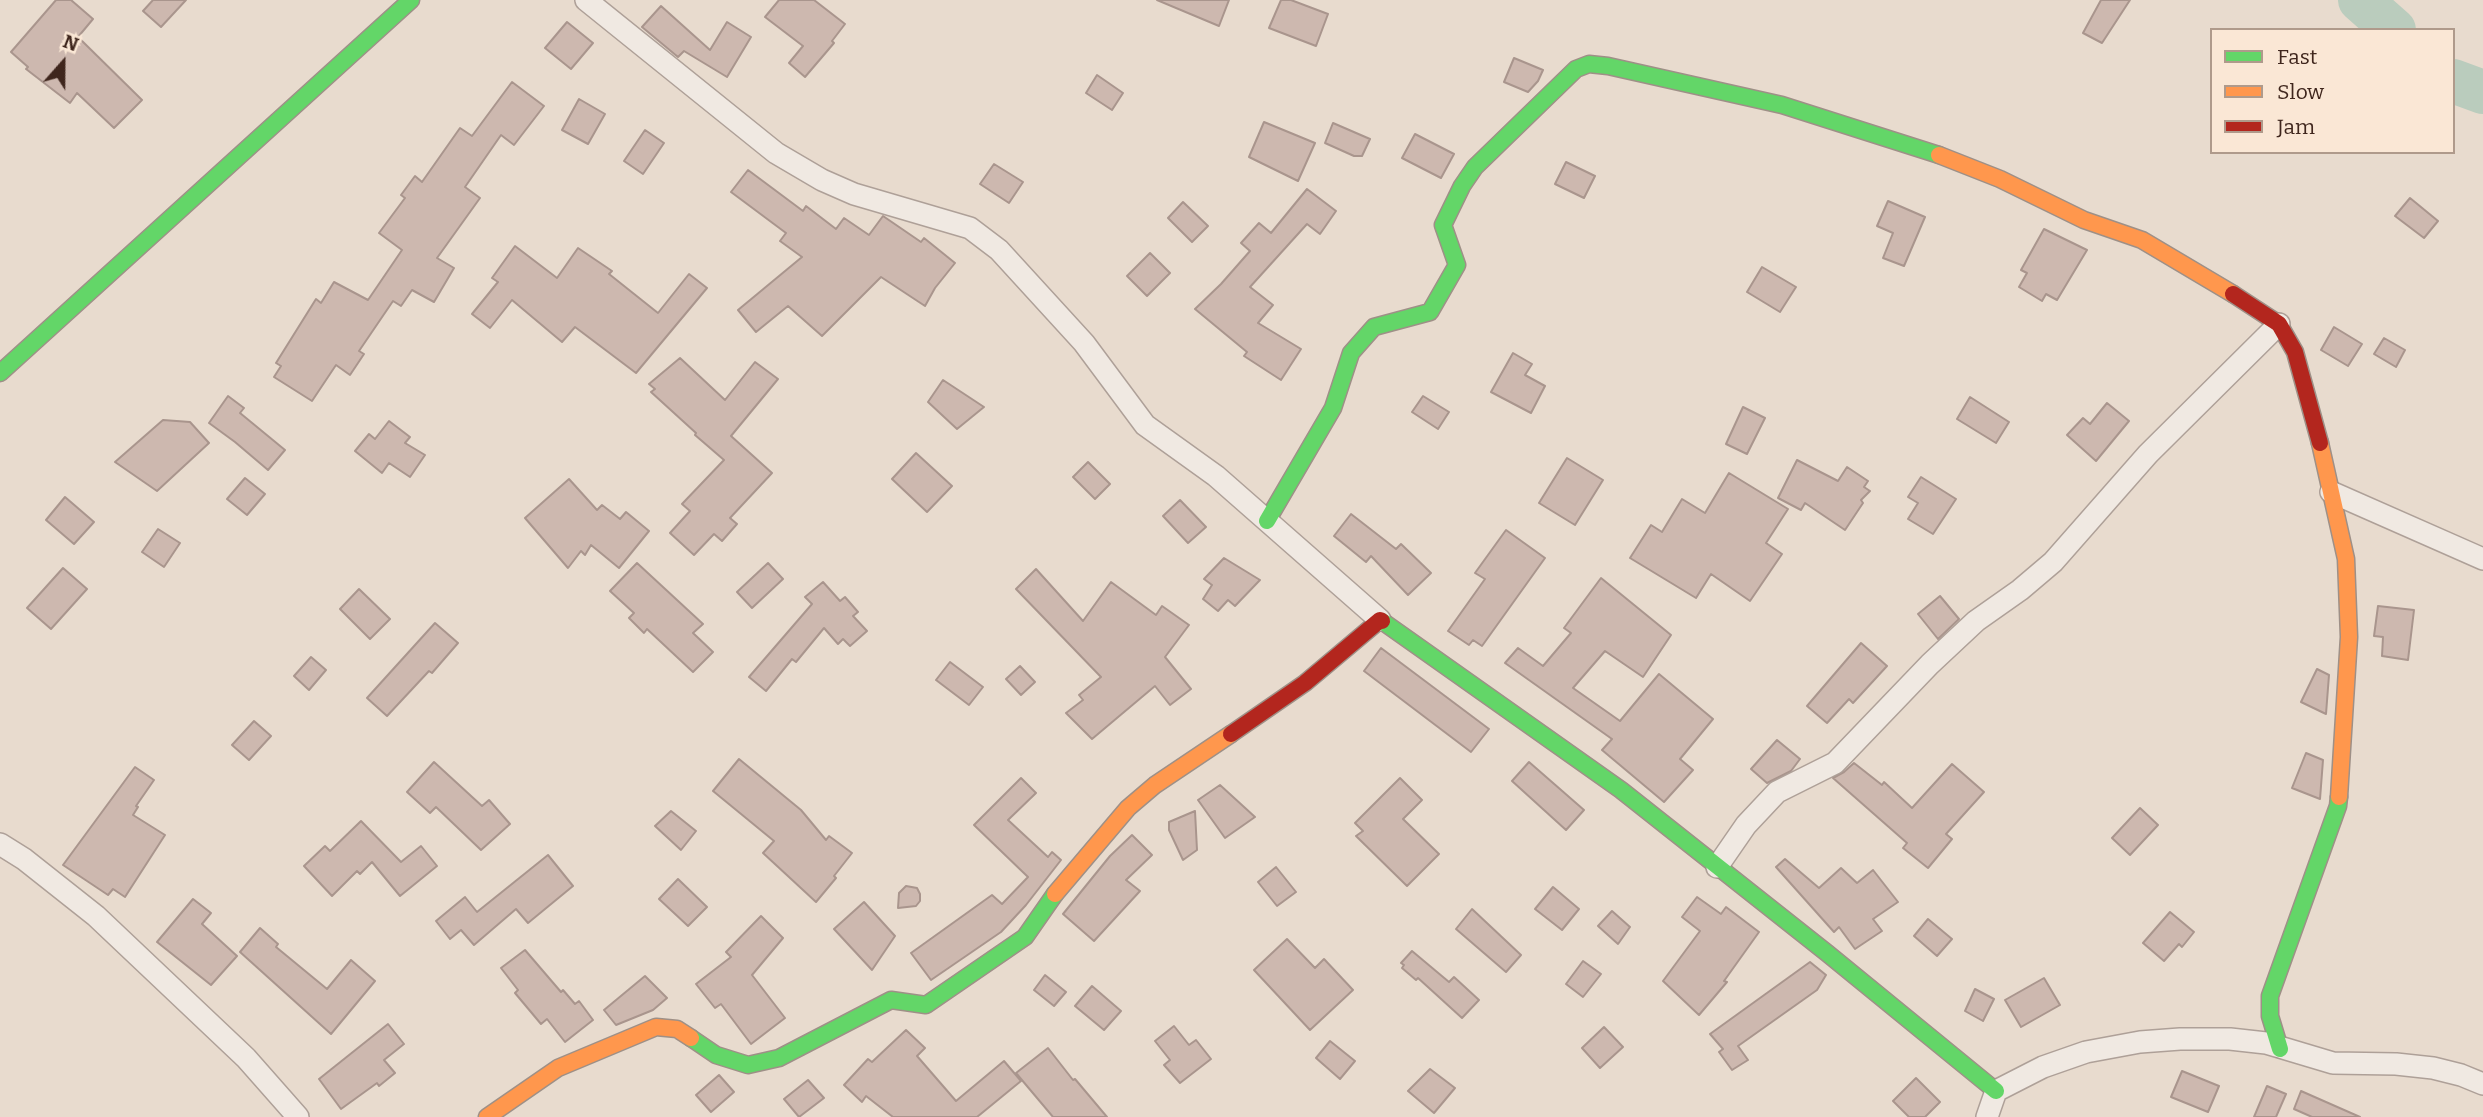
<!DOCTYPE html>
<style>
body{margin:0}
#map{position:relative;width:2483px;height:1117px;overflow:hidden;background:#e8dbce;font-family:Bitter,serif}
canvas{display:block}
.legend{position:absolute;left:2210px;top:28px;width:245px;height:126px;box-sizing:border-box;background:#fae7d5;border:2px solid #af9a8b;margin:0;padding:9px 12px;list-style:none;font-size:21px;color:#3f261d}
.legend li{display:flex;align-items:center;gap:14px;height:35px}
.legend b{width:35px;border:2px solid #af9a8b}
.north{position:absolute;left:28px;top:28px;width:70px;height:70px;-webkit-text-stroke:5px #fae7d5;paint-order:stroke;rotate:21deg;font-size:19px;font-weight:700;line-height:28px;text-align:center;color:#3f261d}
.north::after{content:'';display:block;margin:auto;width:24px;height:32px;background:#3f261d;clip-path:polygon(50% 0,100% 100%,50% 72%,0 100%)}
</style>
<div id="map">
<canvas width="2483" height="1117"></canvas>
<ul class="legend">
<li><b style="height:9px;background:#63d668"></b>Fast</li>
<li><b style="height:9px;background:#ff974d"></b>Slow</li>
<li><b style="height:9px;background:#b3261e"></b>Jam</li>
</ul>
<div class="north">N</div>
</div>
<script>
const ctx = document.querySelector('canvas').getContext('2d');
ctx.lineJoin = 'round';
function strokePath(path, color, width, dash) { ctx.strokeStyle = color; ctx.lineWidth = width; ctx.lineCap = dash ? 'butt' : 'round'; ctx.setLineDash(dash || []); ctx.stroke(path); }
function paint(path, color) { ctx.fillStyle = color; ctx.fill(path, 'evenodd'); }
strokePath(new Path2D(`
 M2360,0L2394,30
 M2453,81L2483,92`), '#baccbd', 44);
const building = new Path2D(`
 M56,0H71L93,19L78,37L142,100L114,128L77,93L70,103L26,69L28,67L11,52Z
 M153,0H186L161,27L143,11Z
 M779,0H814L845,24L832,41L834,43L805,77L789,63L803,46L765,17Z
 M1157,0H1229L1219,26Z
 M1281,0H1291L1328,14L1316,46L1269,28Z
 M2101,0H2130L2102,43L2083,33Z
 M661,6L710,50L727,22L751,37L727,77L684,51L678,57L642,27Z
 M567,22L593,43L571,69L545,48Z
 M1514,58L1543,70L1538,81L1528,92L1504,82Z
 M1097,75L1123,93L1112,110L1086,93Z
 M512,82L544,106L514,145L501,135L465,187L480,198L437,258L454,268L434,302L412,290L401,306L393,301L359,351L364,354L350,375L336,365L312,401L274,377L281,366L276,363L316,299L321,303L334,282L368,300L402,250L379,233L405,198L401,195L415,176L422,182L460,128L472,136Z
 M579,99L605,114L588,144L562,130Z
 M1264,122L1315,143L1298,181L1249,157Z
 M1333,123L1370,139L1362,156H1354L1325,143Z
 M645,130L664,143L643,174L624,161Z
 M1415,134L1454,154L1441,178L1402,158Z
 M1566,162L1595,176L1584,198L1555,184Z
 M994,164L1023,182L1009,203L980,184Z
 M748,170L803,211L806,206L836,229L844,218L869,235L883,216L921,242L924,238L955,263L935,288L925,306L881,277L822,336L788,306L756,332L738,310L802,257L780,241L786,233L731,192Z
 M1307,189L1336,211L1320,234L1307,224L1250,287L1273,305L1258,323L1301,349L1281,380L1244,356L1247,352L1195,309L1221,284L1250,251L1241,243L1259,223L1271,233Z
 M2410,198L2438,221L2424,238L2395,216Z
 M1888,201L1925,217L1904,266L1883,258L1893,233L1877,226Z
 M1183,202L1208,226L1192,242L1168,218Z
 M2044,229L2087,250L2057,300L2046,294L2042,301L2019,287L2027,273L2021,270Z
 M515,246L557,278L578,248L612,271L609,274L658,313L689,274L707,288L636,373L575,327L562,342L512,300L490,328L472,314L498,282L492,278Z
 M1150,253L1170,273L1147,296L1127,276Z
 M1762,267L1796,287L1780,312L1747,292Z
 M2334,327L2362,344L2348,366L2321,350Z
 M2384,338L2405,350L2396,367L2374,354Z
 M1513,353L1532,364L1525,375L1545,386L1531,413L1491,392Z
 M680,358L725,400L755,362L778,379L731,436L772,473L730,518L737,524L722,541L714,534L694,555L670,533L690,511L682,504L724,460L695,435L696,433L651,392L655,389L649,384Z
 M943,380L984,407L957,429L928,402Z
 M228,396L244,408L240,413L285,450L268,470L235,442L209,423Z
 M1423,396L1449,412L1438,429L1412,412Z
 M1970,397L2009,422L1996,443L1957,419Z
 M2107,403L2129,421L2096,461L2067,435L2083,418L2090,424Z
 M1743,407L1765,418L1747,454L1726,444Z
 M163,420L190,422L209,443L157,491L115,462Z
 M389,421L410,437L405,443L425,455L410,477L389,463L382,473L355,451L369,434L375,439Z
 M916,453L952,486L927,512L892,479Z
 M1567,458L1603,480L1575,525L1539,503Z
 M1797,460L1838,481L1847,467L1868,481L1864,487L1870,491L1861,500L1863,503L1845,530L1805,503L1801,510L1778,498Z
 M1088,462L1110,484L1095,499L1073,477Z
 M1729,473L1788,509L1766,543L1782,554L1750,601L1711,574L1696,598L1630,558L1651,525L1662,532L1682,499L1705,513Z
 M1921,477L1956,499L1933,534L1908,519L1918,503L1908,497Z
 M245,478L265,494L247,515L227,499Z
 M569,479L597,510L602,505L620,519L626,512L649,531L619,568L591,545L585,555L581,551L568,568L525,518Z
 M65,497L94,522L74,544L46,520Z
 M1180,500L1206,527L1188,543L1163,516Z
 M1351,514L1396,549L1401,544L1431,573L1408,595L1371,556L1366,562L1334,536Z
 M158,529L180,543L164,567L142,552Z
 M1506,530L1545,558L1482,646L1473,640L1469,645L1448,631L1485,579L1475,573Z
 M1224,558L1260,580L1235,606L1228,600L1218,611L1203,599L1212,585L1204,579Z
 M637,563L703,624L693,633L713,652L693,672L647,629L644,633L629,618L634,613L610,591Z
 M768,563L783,579L752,608L737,592Z
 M63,568L87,589L51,629L27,608Z
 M1036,569L1083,621L1111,582L1156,615L1162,606L1189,625L1165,657L1191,689L1170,705L1155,686L1092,739L1066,713L1083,700L1079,695L1101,677L1016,589Z
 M1601,578L1671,635L1643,677L1605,651L1573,688L1620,721L1659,674L1713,719L1680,759L1693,770L1664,802L1602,750L1612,739L1505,663L1518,648L1543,666L1571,633L1564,628Z
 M823,582L840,601L845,597L858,612L853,616L867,631L850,646L843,639L838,644L824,628L796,662L792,659L766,691L749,677L812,604L805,597Z
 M359,589L390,619L370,639L340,609Z
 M1940,596L1959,619L1938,639L1918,614Z
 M2378,606L2414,610L2408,660L2382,656L2383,637L2374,636Z
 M435,623L458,643L432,673L429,671L387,716L367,698Z
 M1861,643L1887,666L1853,703L1849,699L1827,723L1807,706Z
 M1381,648L1489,729L1471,752L1364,671Z
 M311,657L326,670L309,690L294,676Z
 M950,662L983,687L969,705L936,680Z
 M1020,666L1035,682L1021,695L1006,679Z
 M2317,669L2329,675L2326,714L2301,702Z
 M254,721L271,736L249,760L232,745Z
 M1777,740L1800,759L1791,771L1767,783L1751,769Z
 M2306,753L2323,760L2320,799L2292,788Z
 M739,759L801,810L826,840L829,836L852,853L834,876L836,878L816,902L763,853L774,841L713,791Z
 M434,762L482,806L489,800L510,824L481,850L436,807L430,813L407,792Z
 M1529,762L1584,810L1566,830L1512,781Z
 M1854,763L1882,785L1884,782L1912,808L1952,764L1984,792L1946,834L1952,839L1928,868L1903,848L1907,843L1833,778L1844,772Z
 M135,767L154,780L136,806L138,807L133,815L165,835L125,897L113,889L108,895L63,865Z
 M1021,778L1036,793L1008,820L1048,857L1052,852L1061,860L1026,905L1001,932L931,980L911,953L992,895L1002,904L1028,877L974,825Z
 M1400,778L1422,800L1403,819L1439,854L1407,886L1356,836L1363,831L1355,823Z
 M1220,785L1255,817L1225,838L1198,800Z
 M2140,808L2158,825L2130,855L2112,838Z
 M671,811L696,831L681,850L655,826Z
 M1195,811L1197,850L1183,860L1169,830V822Z
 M361,821L401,862L421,846L437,866L400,896L372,862L360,874L357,871L332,896L304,866L325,846L330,851Z
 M1132,835L1152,855L1126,880L1140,891L1094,941L1063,914L1110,856Z
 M548,855L573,886L528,923L516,909L474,945L461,930L450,939L436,921L465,897L477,912Z
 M1785,859L1819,888L1841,868L1857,883L1873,870L1898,902L1873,919L1882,931L1855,949L1839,927L1834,932L1776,867Z
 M1276,867L1296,892L1277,906L1258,882Z
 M678,879L707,907L688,926L659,899Z
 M906,886L917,888L920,894V901L916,906L898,908L899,893Z
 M1553,887L1579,909L1562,930L1535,909Z
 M1697,897L1721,914L1726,907L1759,932L1724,981L1727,982L1699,1015L1663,981L1700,931L1682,917Z
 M193,899L211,913L202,924L237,956L211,985L157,942Z
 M864,902L895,936L872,970L834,929Z
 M1472,909L1521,955L1506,972L1456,929Z
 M1612,911L1630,927L1618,944L1598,926Z
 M2170,912L2194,932L2182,947L2179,944L2164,961L2143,943Z
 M761,916L783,938L752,975L785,1018L751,1044L721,1004L715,1008L696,984L731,957L726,952Z
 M1928,919L1952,939L1937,956L1914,936Z
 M260,928L278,944L276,947L327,989L351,960L375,981L331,1034L240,952Z
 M1287,939L1315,968L1324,959L1353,990L1310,1030L1254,970Z
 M525,950L561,992L563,990L575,1004L579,1001L593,1020L565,1042L547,1019L541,1024L515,993L518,990L501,968Z
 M1412,951L1449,982L1454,977L1479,1000L1462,1018L1418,978L1416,980L1402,968L1404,965L1401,963Z
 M1583,961L1601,974L1583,997L1566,984Z
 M1810,962L1826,975L1817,990L1738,1046L1748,1060L1732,1070L1719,1052L1723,1049L1710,1034Z
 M1045,975L1066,992L1054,1006L1034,990Z
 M645,976L667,998L653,1010L616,1025L604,1010Z
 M2044,978L2060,1005L2021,1027L2005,1000Z
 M1092,986L1121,1011L1104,1030L1075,1006Z
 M1975,989L1994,999L1983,1021L1965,1011Z
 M388,1024L404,1044L384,1060L395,1073L379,1086L377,1083L341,1109L319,1079Z
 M1174,1026L1189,1045L1196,1040L1211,1059L1180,1083L1164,1065L1170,1060L1155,1041Z
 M1604,1027L1623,1047L1600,1068L1582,1048Z
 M906,1030L925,1048L917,1056L956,1101L1004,1061L1021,1081L977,1117H893L866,1096L862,1102L844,1085L868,1059L872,1062Z
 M1330,1041L1355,1061L1340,1079L1316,1058Z
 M1048,1048L1073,1080L1075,1079L1107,1117H1053L1016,1073Z
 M1430,1069L1455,1088L1434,1113L1408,1091Z
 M2182,1071L2219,1086L2208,1112L2171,1097Z
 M719,1075L734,1092L711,1112L696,1095Z
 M1916,1078L1940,1102L1925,1117H1909L1893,1101Z
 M808,1080L824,1098L799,1117L784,1099Z
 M2267,1086L2286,1094L2276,1117H2254Z
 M2301,1091L2360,1117H2312L2294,1109Z`);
paint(building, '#cdb8af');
strokePath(building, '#a9958d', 2);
const street = new Path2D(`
 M586,0L776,153L822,180L854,194L970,228L999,250L1084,343L1145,425L1216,476L1380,620
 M2331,492L2483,559
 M0,844L24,859L96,916L246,1058L298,1117
 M1717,867L1746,825L1777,792L1835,763L1930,664L1976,621L2020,590L2053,562L2148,454L2279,324
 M1987,1117L1996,1091L2043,1067L2086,1052L2140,1042L2180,1039H2230L2266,1043L2333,1063L2396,1064L2433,1068L2461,1075L2483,1084`);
const fast = new Path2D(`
 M0,373L411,0
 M1267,521L1333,408L1351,353L1374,327L1430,312L1457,265L1443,225L1462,186L1475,167L1576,69L1589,64L1608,66L1782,105L1939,155
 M1382,621L1621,790L1827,953L1996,1091
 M691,1038L716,1055L748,1065L779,1058L891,1000L926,1005L1025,937L1055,894
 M2280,1049L2270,1016V996L2338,806L2339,797`);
const slow = new Path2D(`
 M1939,155L2000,179L2084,220L2142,240L2233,294
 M2320,443L2346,559L2349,637L2339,797
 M1055,894L1128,808L1155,785L1231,734
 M487,1117L558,1068L656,1027L677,1029L691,1038`);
const jam = new Path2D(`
 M2233,294L2279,324L2295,352L2320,443
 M1231,734L1305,683L1380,620L1382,621`);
strokePath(street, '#aea098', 24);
strokePath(fast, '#9e9087', 19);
strokePath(slow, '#9e9087', 19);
strokePath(jam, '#9e9087', 19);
strokePath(street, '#f0e9e2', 21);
strokePath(fast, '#63d668', 16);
strokePath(slow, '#ff974d', 16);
strokePath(jam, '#b3261e', 16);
</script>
